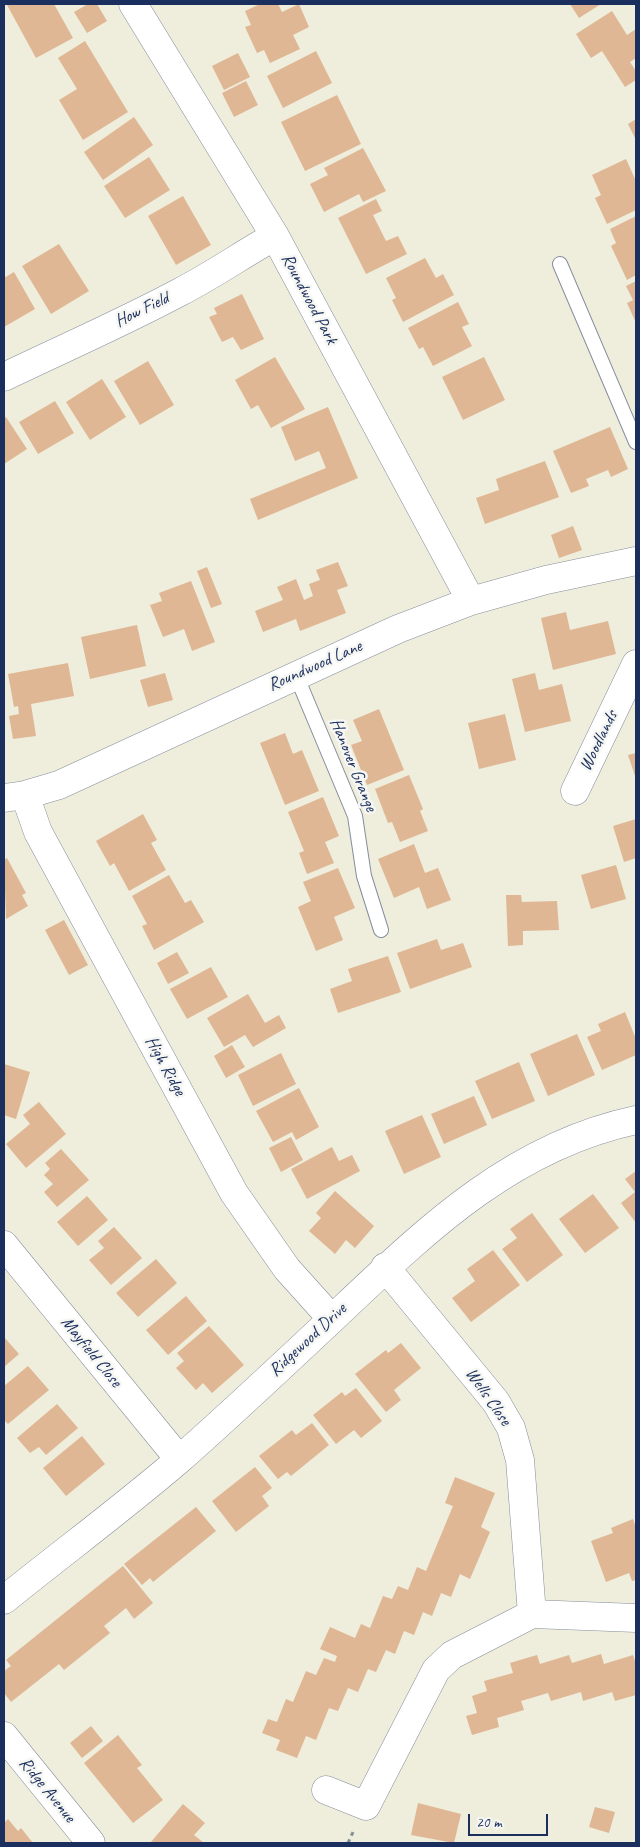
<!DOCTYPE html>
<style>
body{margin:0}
#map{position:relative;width:640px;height:1847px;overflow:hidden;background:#efeddb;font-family:Caveat,sans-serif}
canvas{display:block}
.frame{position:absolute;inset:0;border:5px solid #1b2f5e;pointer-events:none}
.scale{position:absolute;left:468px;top:1814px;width:80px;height:22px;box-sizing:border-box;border:2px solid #1b2f5e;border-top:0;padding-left:6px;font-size:15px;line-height:18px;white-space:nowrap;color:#1b2f5e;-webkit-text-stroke:4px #f6f6f2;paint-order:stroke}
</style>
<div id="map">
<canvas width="640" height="1847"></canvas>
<div class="frame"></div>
<div class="scale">20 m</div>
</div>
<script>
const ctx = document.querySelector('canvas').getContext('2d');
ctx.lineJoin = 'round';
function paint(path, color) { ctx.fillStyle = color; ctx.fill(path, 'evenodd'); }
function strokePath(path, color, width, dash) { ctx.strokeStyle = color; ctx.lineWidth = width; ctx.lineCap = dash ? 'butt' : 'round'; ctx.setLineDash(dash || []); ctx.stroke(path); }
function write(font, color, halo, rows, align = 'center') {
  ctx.font = font + ' Caveat,sans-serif'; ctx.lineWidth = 5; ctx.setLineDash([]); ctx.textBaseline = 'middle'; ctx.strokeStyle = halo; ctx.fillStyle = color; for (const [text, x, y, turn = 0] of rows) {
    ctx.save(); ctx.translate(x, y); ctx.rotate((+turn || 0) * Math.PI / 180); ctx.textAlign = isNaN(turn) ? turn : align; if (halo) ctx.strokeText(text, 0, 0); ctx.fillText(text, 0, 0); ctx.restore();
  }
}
paint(new Path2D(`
 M9,4H54L73,38L36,58L7,5Z
 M88,4H97L107,21L87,33L74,12Z
 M260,4H278L282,12L299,4L309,27L293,35L300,49L270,63L264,50L257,53L245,27L251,25L245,11Z
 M570,4H601L579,18Z
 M612,11L627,35L636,29V58L630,62L636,71V80L625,87L602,51L591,58L576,34Z
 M85,41L128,112L83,140L59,100L77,89L58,58Z
 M316,51L332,83L283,108L267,76Z
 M238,53L250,77L224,90L212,66Z
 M246,81L258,105L234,117L222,93Z
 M337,95L361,144L305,171L281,122Z
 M134,117L153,145L103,180L84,152Z
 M636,119V140L628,124Z
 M363,148L386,191L363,202L359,194L324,212L310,184L328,175L324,168Z
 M149,157L170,190L125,218L104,186Z
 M626,159L636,181V210L607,224L595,198L601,195L592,175Z
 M183,196L211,245L176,265L148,216Z
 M376,199L382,211L373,215L386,241L398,236L407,254L366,274L338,218Z
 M636,216V275L627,280L611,246L616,243L610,229Z
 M59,244L89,291L51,314L22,266Z
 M425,258L436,278L443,274L454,295L403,322L392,300L396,298L386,278Z
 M14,272L35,309L4,327V278Z
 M636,281V323L627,303L633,300L626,286Z
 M242,294L264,339L241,350L233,337L222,342L209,317L217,314L214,308Z
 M458,302L469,324L462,327L472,346L433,366L423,347L419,349L408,328Z
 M275,357L305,409L271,428L258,405L251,409L235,380Z
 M484,357L505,400L463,420L442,377Z
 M148,361L174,405L140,425L114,381Z
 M102,379L126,417L90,440L66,402Z
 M55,401L74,433L38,454L19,422Z
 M328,407L358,478L258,520L250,499L326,468L319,451L295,461L281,427Z
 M6,417L27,449L4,464V418Z
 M610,427L628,469L611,477L608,470L586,479L589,486L571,493L553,451Z
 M545,461L559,497L485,524L476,498L499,490L496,479Z
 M573,526L582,550L559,558L551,535Z
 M338,562L348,586L337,590L346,613L300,631L296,619L263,632L255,611L283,600L277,587L296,579L304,600L313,596L309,584L320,580L316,570Z
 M207,567L222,604L211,608L197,571Z
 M191,581L215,642L192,651L184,629L163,637L150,605L162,601L159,593Z
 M566,612L570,630L608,621L616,654L553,670L541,618Z
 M137,625L146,666L90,679L81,637Z
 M68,663L74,696L31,704L36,736L13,739L9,716L19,714L18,706L14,707L8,674Z
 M165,673L173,700L148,707L140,680Z
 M535,673L539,690L562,684L571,721L525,732L512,679Z
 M379,709L404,770L367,785L351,745L362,741L353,720Z
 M505,714L516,760L479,769L468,723Z
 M285,733L293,754L302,750L319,791L285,805L260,743Z
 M636,753V779L628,755Z
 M409,775L423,809L420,811L428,831L400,842L392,822L388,823L375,789Z
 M323,797L339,836L325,842L334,863L307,874L299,853L304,851L288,812Z
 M143,814L157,840L151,843L166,870L129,891L114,863L110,866L96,841Z
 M636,819V858L624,862L613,826Z
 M414,844L425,873L438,868L451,900L427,909L419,887L394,898L378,859Z
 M7,858L26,893L22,895L28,906L6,919L4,860Z
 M616,865L626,899L591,909L581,875Z
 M338,868L355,908L334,917L343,940L316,951L298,907L311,901L303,882Z
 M169,875L185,903L191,900L204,922L154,950L142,926L147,924L132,896Z
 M506,895H521L522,902L557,901L559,930L523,931V945L508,946Z
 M64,920L88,965L69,975L45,930Z
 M437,939L441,950L463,943L472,967L410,989L397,953Z
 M177,952L189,973L168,984L157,963Z
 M388,956L401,992L338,1013L330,989L352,981L348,969Z
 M211,967L228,997L187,1019L170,989Z
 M248,994L265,1023L279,1015L286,1028L253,1047L245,1035L224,1047L207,1018Z
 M625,1012L636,1039V1055L602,1070L587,1037L601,1031L598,1024Z
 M577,1034L595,1075L548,1096L530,1054Z
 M232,1045L245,1067L226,1078L214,1056Z
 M281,1053L296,1084L253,1106L238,1075Z
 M519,1062L535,1101L492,1119L475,1081Z
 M4,1064L30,1072L16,1119L4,1115Z
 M299,1088L319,1127L296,1140L292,1132L273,1142L256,1111Z
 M474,1096L487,1125L444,1144L431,1114Z
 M39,1102L66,1134L26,1168L6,1144L30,1124L23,1115Z
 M422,1115L441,1157L404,1174L385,1131Z
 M291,1137L303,1160L281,1172L269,1148Z
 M332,1147L339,1161L352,1155L360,1171L307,1199L291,1169Z
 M61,1149L89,1180L57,1207L44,1192L53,1184L44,1175L50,1169L45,1163Z
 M636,1171V1223L621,1203L635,1192L625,1179Z
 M335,1191L374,1226L355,1248L346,1240L335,1254L309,1231L321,1218L316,1213Z
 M593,1194L619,1228L585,1253L559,1219Z
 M87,1196L108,1220L78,1246L57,1222Z
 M532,1213L563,1255L527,1282L502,1249L517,1238L510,1229Z
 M114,1227L142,1258L111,1285L89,1260L104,1248L98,1241Z
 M493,1250L520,1285L471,1322L452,1298L475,1281L467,1269Z
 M156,1259L177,1283L138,1317L116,1293Z
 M186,1296L207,1321L168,1355L146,1330Z
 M209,1326L244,1365L212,1393L203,1383L196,1390L176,1368L184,1361L177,1353Z
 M4,1337L19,1354L4,1367Z
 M401,1343L421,1368L394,1390L401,1400L386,1412L355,1374L386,1350L388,1353Z
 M28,1366L49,1390L8,1424L4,1420V1386Z
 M356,1388L382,1421L361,1438L354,1430L336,1444L313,1415L342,1392L345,1396Z
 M57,1404L78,1428L46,1455L39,1447L30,1453L17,1438Z
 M312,1423L329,1445L291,1476L287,1472L278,1479L259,1456L292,1430L296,1435Z
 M82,1436L105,1464L66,1496L43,1468Z
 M255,1467L272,1488L262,1496L269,1506L236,1532L212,1501Z
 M455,1477L495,1493L481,1527L490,1532L470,1579L460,1574L451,1597L441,1593L432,1616L423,1612L414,1635L404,1631L395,1654L386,1650L376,1672L368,1669L358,1692L348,1688L338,1711L329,1708L316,1740L306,1736L297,1758L276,1750L280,1740L262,1733L268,1719L277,1722L286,1699L293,1702L306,1671L316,1675L324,1658L335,1662L337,1656L320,1649L330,1627L355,1638L361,1624L370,1628L383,1596L392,1599L398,1586L408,1590L417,1567L426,1571L453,1506L445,1503Z
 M196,1507L216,1531L153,1582L150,1578L142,1585L124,1564Z
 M633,1519L636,1528V1580L632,1581L629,1573L606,1582L591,1541L613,1533L611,1528Z
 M123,1566L153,1603L134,1619L126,1608L104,1626L110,1633L64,1670L59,1664L11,1702L4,1693V1671L11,1666L6,1660Z
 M601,1654L604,1664L633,1655L636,1664V1695L615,1701L612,1692L583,1701L581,1692L551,1701L548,1693L521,1701L524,1710L497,1718L499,1727L472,1735L466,1716L477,1713L472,1696L487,1691L484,1681L513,1673L510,1663L537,1655L540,1664L569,1655L572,1663Z
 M91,1726L103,1741L82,1758L70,1743Z
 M118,1735L142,1765L137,1768L163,1800L133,1823L84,1763Z
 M418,1803L461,1814L454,1843L411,1835Z
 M183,1804L205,1823L194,1835L204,1843H152L151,1842Z
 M595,1807L615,1812L609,1833L589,1827Z
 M8,1819L18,1831L21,1828L33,1843H4V1823Z`), '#dfb795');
const lane = new Path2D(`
 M560,264L636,442
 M296,675L355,816L364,876L381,930`);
const street = new Path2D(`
 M133,4L275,236L471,601
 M4,377C62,349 122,323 180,292C213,275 243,254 275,236
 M575,791L636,664
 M25,795L38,832L234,1193L287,1269L332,1319
 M4,798L25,795L59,785L398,629L471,601L546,580L636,561
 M4,1245L179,1459
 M385,1267L496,1402L511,1428L520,1460L532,1614
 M4,1600C62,1553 123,1508 180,1459C231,1414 281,1367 331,1320C422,1234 509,1147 636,1120
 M4,1736L91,1843
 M326,1790L366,1806L436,1670L452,1655L532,1614L636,1618`);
strokePath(lane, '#858e9c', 16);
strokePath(street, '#858e9c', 29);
strokePath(new Path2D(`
 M348,1843L354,1830`), '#858e9c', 3, [4, 4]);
strokePath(lane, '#fff', 14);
strokePath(street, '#fff', 28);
write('18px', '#1b2f5e', '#f6f6f2', [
 ["Roundwood Park",309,299,62],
 ["How Field",142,310,-26],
 ["Roundwood Lane",315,666,-24],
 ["Woodlands",599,741,-64],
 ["Hanover Grange",353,765,68],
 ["High Ridge",165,1066,61],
 ["Ridgewood Drive",308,1340,-43],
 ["Mayfield Close",91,1352,51],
 ["Wells Close",488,1397,55],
 ["Ridge Avenue",47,1790,51]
]);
</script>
